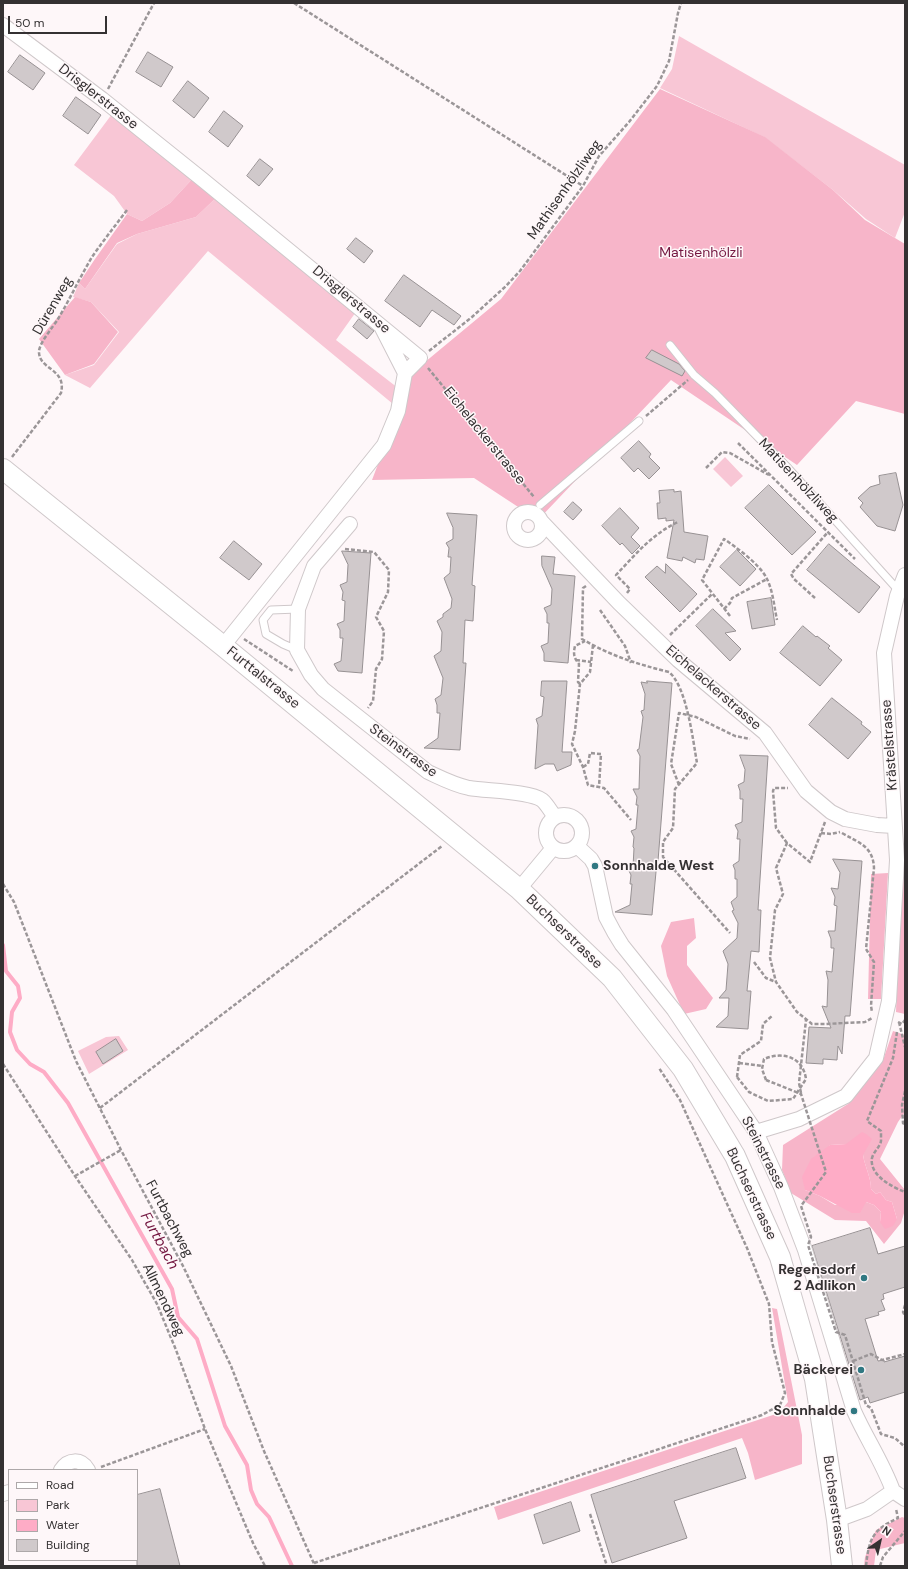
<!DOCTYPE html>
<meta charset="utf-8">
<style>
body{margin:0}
#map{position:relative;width:908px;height:1569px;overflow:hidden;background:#fef7f9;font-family:"DM Sans",sans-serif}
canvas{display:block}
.frame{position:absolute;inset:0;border:4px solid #343132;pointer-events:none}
.legend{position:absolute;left:8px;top:1469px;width:130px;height:92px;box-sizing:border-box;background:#fef7f9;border:1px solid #ada8a9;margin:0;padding:5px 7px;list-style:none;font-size:12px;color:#343132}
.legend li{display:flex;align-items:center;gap:8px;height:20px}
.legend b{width:20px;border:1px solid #ada8a9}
.north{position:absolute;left:860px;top:1521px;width:40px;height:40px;-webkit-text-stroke:3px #fef7f9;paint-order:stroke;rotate:34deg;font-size:11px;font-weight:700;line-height:16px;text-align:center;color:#343132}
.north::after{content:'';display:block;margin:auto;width:14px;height:18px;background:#343132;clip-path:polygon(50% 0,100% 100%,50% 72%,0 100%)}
.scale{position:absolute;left:8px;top:16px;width:99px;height:18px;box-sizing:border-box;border:2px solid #343132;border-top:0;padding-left:5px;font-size:12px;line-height:14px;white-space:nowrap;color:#343132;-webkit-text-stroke:3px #fef7f9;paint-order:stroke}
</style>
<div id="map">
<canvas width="908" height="1569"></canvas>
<div class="frame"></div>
<ul class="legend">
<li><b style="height:5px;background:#fff"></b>Road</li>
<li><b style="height:11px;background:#f8c6d5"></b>Park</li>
<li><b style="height:11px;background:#feacc6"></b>Water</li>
<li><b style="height:11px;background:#d0c9cb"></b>Building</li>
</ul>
<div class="north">N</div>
<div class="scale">50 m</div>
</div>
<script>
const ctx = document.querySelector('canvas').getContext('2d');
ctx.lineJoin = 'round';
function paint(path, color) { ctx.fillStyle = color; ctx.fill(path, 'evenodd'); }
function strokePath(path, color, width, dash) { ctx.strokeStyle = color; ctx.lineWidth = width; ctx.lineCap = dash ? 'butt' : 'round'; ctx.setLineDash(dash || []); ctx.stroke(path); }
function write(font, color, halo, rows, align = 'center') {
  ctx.font = font + ' "DM Sans",sans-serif'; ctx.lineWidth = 3; ctx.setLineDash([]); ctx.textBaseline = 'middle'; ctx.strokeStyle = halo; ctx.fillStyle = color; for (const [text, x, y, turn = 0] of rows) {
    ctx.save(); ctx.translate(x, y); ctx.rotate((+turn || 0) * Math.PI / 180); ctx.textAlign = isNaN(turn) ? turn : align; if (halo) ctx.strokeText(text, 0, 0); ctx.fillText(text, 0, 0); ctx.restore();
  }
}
paint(new Path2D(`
 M679,36L905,165V212L895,238L866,219L833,190L764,137L660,88L672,69Z
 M112,114L194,177L170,203L142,221L127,214L114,196L74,165Z
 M218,196L358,309L336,340L398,388L393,404L208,251L90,388L65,375L94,365L119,332L91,302L73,297L79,283L85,289L117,244L137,234L196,217Z
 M725,457L743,476L731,487L713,469Z
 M119,1036L128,1050L89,1074L78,1051L106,1037Z`), '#f8c6d5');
paint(new Path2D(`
 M660,89L765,137L833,190L865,220L905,244V414L856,401L797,465L671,380L538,520L474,478L372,480L413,372L501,299Z
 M194,177L218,196L196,217L137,234L117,243L85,289L79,283L95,259L127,214L142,221L170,203Z
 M75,297L91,302L118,332L94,364L65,375L39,339Z
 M905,857V1014L896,1012L901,859Z
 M888,873L881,999H868L871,874Z
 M694,918L696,938L687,946V965L713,998L706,1009L684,1014L667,976L661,946L671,922Z
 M893,1031L905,1035V1112L898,1122L880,1159L905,1190V1210L901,1223L884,1244L866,1221L835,1220L791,1193L782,1170L783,1145L848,1104L883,1060ZM846,1144L863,1155C865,1167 871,1177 871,1189L876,1194L880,1192L886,1200L892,1202L897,1219L880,1222L881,1212L874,1205L866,1202L835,1205L820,1196L805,1190L830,1145Z
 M772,1308L777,1309L802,1435V1464L755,1480L748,1453L742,1438L498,1520L494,1507L779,1413L788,1402Z
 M902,1517L905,1518V1543L876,1550L874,1566H864L865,1557L876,1530Z`), '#f7b5c9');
paint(new Path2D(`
 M862,1132L866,1134L872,1139L863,1155C865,1167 871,1177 871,1189L876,1194L880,1192L886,1200L892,1202L897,1219L893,1226L885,1229L880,1222L881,1212L874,1205L866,1202L860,1213H852L820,1196L805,1190L802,1177L811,1159L830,1145L846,1144Z`), '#feacc6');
strokePath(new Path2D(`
 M3,945L6,971L18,986L20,998L12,1012L10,1032L17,1050L30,1064L44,1072L68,1103L172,1289L178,1317L197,1339L225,1426L247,1465L251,1490L257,1504L269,1517L292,1566`), '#feacc6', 4);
const building = new Path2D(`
 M148,52L173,67L161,87L136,72Z
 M20,55L45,73L33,90L8,72Z
 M188,81L209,98L194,118L173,101Z
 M76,97L101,115L88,134L63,116Z
 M224,111L243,126L228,147L209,132Z
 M260,159L273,169L259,186L247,176Z
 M356,238L373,251L364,263L347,249Z
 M404,275L461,316L454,325L432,310L420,327L385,301Z
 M359,319L374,331L367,339L353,327Z
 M652,350L679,364L685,371L682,376L646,358Z
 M639,441L651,454L649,457L660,468L649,479L638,468L634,472L621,458Z
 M896,473L903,505L895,531L877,526L860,507L863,503L858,498L870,487L880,484L879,476Z
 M769,485L816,532L792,555L745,508Z
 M674,490V492L681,491L684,532L708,536L704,560L696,559L695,563L683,557L682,561L667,558L674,520L666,521V518L658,519L657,503H660L659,491Z
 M573,502L582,510L573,520L564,512Z
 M620,508L639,528L631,537L640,546L632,554L622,543L620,545L602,526Z
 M447,513L477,515L472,585L475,586L473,621L465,620L463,663H466L460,750L424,748L438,738L440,713H437V705L435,699L441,695L443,678L434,656L441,651L442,632L437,621L443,617V614L451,608L452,599L444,578L450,573L451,557H448L449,548L446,543L453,539V528Z
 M234,541L262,564L249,580L220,558Z
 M829,544L880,587L859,613L807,570Z
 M737,550L756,569L740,586L720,567Z
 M342,551L371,553L362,673L338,671L334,664L341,661L343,638H340V630L337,624L344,621L345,601L342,600L343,592L340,585L347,582L348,565Z
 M542,556L555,557L553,574L575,576L568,663L544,661V653L541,646L548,643L549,623H547V614L544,608L551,605L552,589L542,566Z
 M666,564L697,594L680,612L645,577L657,566L665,573Z
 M771,598L775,625L752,629L747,602Z
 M713,609L736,631L725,633L741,649L730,661L696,626Z
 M803,626L816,637L817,636L830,646L828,648L842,660L820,686L780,653Z
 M542,681H567L562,752H572L571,765L557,771L554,764H545L535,769L538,725L536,719L542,716L544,697L541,696Z
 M647,681L672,683L658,861H657L652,915L615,912L630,905L632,884H630L631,875L628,869L633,867L634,848L633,847L634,837L631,831L636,829L638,805H636L637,797L633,789H639L640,756L637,750L639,749L643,717L641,711L644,710L645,694L641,682L647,683Z
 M832,698L862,722L861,724L871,732L848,759L809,725Z
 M740,755L768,756L758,910H761L759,952L751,951L747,991H751L748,1029L716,1027L728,1016L729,998H719L726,990L728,964L723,951L737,938L738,923L732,911L734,910L731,902L737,897V879H735V870L733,865L739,861L740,839H737L738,831L735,825L742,822L743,799H740V791L738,785L744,782L745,770Z
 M833,859L862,861L850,1016H845L842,1054L838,1046L837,1060L823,1059V1064L806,1063L809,1027L831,1028L822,1006L827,1007L828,980L826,971L832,972L834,948H831V939L828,931H835L837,906L834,905L835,897L831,888L838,889L840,873Z
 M116,1039L123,1051L103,1064L96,1052Z
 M870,1228L878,1254L905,1246V1287L883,1294L884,1299L881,1300L885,1310L878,1312L879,1315L865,1319L878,1361L884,1360V1362L905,1356V1392L870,1403L868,1397L860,1400L812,1246Z
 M736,1448L746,1478L674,1501L687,1538L612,1563L591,1495Z
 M160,1489L180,1566H137V1495Z
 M571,1502L580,1531L543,1544L534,1515Z`);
paint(building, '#d0c9cb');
strokePath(building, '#979193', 1);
const lane = new Path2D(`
 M670,345L694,375L715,393L788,468L899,591
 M540,505L639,421
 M297,650L283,644L266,634L263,620L271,610L298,609`);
const street = new Path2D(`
 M3,25L102,99L203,180L420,358L405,373L398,411L384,445L223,646
 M382,328L405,373
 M514 526a14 14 0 1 1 28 0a14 14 0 1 1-28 0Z
 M542,522L619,603L678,660L765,733L806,791L831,812L845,819L877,825L894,826
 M350,524L314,566L298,609L297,650L311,675L323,689L428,772C441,778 454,785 469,788C486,791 529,791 542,800C547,804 551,812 555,817
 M546 833a18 18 0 1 1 36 0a18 18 0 1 1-36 0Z
 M577,846L591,859L595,866L606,917L614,932L622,945L674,1010L756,1132L781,1187L805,1250L854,1411C866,1438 883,1463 893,1491
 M519,889L553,848
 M756,1132L799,1119L846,1096L876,1058L889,1001L897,860L884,653L897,596L905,575
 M61,1470C68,1459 81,1458 88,1470
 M893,1491L905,1499
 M3,1494L9,1492
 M837,1520L867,1509L893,1491`);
const secondary = new Path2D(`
 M3,469L223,646L519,889L612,978L683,1069L735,1156L780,1257L815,1379L837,1520L842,1566`);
strokePath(lane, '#cfc8ca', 9);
strokePath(street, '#cfc8ca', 16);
strokePath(secondary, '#cfc8ca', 22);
strokePath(new Path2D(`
 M294,3L583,186
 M108,89L154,3
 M429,351L472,317L506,286L520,271L583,186L599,156L629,122L657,86L669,61L678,13L681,3
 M428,368L534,497
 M646,416L688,380
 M738,443L855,559
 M12,457L61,393C67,368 38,370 39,351C40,342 53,327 58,319C70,299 80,277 92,257C103,241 115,226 127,210
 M706,468L722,452L730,453L769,475
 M345,549L374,552L389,570L388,592L376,617L384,631L382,659L376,669L373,701L368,708
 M586,586L583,588L582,639C611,656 637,664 669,672C687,687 693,741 697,763L675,789L673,828L663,842V857L730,933
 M627,593L630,589L616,575C635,555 652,534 678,522
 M815,598L794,579L791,574L828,532
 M724,609L730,603L732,598L767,579
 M600,610L625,646L631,663
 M730,616L702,580L724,539C736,547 759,564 766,577C773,590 774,606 777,620
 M670,635L712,594
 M244,639L293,671
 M593,645L590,672L580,684L575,731L572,744L583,767L588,785L604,788L631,820
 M576,660L591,662
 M580,684L578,682L579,664C574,658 573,654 575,646L585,641
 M583,767L588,764L590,753L601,754L599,787
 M679,785L671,764L679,713L696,717L735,736L750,739
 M825,822L810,862L787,843L776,868L783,894L775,910L770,958L776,982L797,1012L812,1024H825L865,1022L872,1018
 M821,833L831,834L840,832
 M842,833C859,843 873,846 874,868L866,949L874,962L871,1006L872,1012
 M787,843L776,828L773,791L774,788H788
 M3,884L14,902L76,1061L121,1150L183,1266L231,1366L264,1451L315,1566
 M754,962L766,978L776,982
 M898,1022L902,1024L905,1020
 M899,1022L905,1047
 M897,1032L893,1058L867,1121L881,1131C881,1134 881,1138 881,1141C880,1147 874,1151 872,1158C869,1175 892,1187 905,1192
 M739,1063L762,1066
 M3,1064L75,1176L132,1260L157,1304L176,1350L205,1429L253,1543L265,1566
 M737,1077L749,1092L768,1101L793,1099L806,1079C803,1057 783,1051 764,1059L762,1069L766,1080
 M737,1077L740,1055L761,1041L763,1024L772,1016
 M905,1091L902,1105L903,1123L905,1125
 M100,1108L442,846
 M75,1176L121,1150
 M905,1305L903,1312L905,1316
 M853,1361L871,1354L882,1360L905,1354
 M101,1467L205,1429
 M590,1514L607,1566
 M314,1563L762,1415L780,1405L785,1393L772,1342L769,1304L747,1248L680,1100L659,1068
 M866,1566C869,1539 872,1530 898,1518L896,1509
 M880,1566L883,1557L905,1531`), '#9b9698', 2.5, [4, 2]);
strokePath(lane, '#fff', 7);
strokePath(street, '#fff', 14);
strokePath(secondary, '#fff', 20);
strokePath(new Path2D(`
 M766,1080L801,1094L826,1172L801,1206L811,1237L808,1245L836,1332L845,1335L866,1405L871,1408L881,1434L895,1438L905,1447
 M801,1093L799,1083L806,1020`), '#9b9698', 2.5, [4, 2]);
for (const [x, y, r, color] of [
 [595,866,4,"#307882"],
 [864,1278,4,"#307882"],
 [861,1370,4,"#307882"],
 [854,1411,4,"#307882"]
]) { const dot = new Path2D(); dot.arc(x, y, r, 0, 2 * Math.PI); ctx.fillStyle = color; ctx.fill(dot); strokePath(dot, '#fef7f9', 1.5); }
write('14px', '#343132', '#fef7f9', [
 ["Drisglerstrasse",98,97,38],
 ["Mathisenhölzliweg",565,190,-55],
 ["Drisglerstrasse",351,300,40],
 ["Dürenweg",53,306,-60],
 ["Eichelackerstrasse",484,436,51],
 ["Matisenhölzliweg",798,481,47],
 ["Furttalstrasse",263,678,39],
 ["Eichelackerstrasse",713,688,41],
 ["Krästelstrasse",890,745,-94],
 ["Steinstrasse",403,751,36],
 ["Buchserstrasse",564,932,44],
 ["Steinstrasse",763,1153,63],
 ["Buchserstrasse",751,1194,65],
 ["Furtbachweg",169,1219,62],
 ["Allmendweg",163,1300,64],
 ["Buchserstrasse",834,1505,82]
]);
write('14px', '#751841', '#fef7f9', [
 ["Matisenhölzli",701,253]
]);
write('bold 14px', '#343132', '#fef7f9', [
 ["Sonnhalde West",603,866,"left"],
 ["Regensdorf",856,1270],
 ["2 Adlikon",856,1286],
 ["Bäckerei",853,1370],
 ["Sonnhalde",846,1411]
], 'right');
write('italic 15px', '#72153f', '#fef7f9', [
 ["Furtbach",159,1241,61]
]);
</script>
